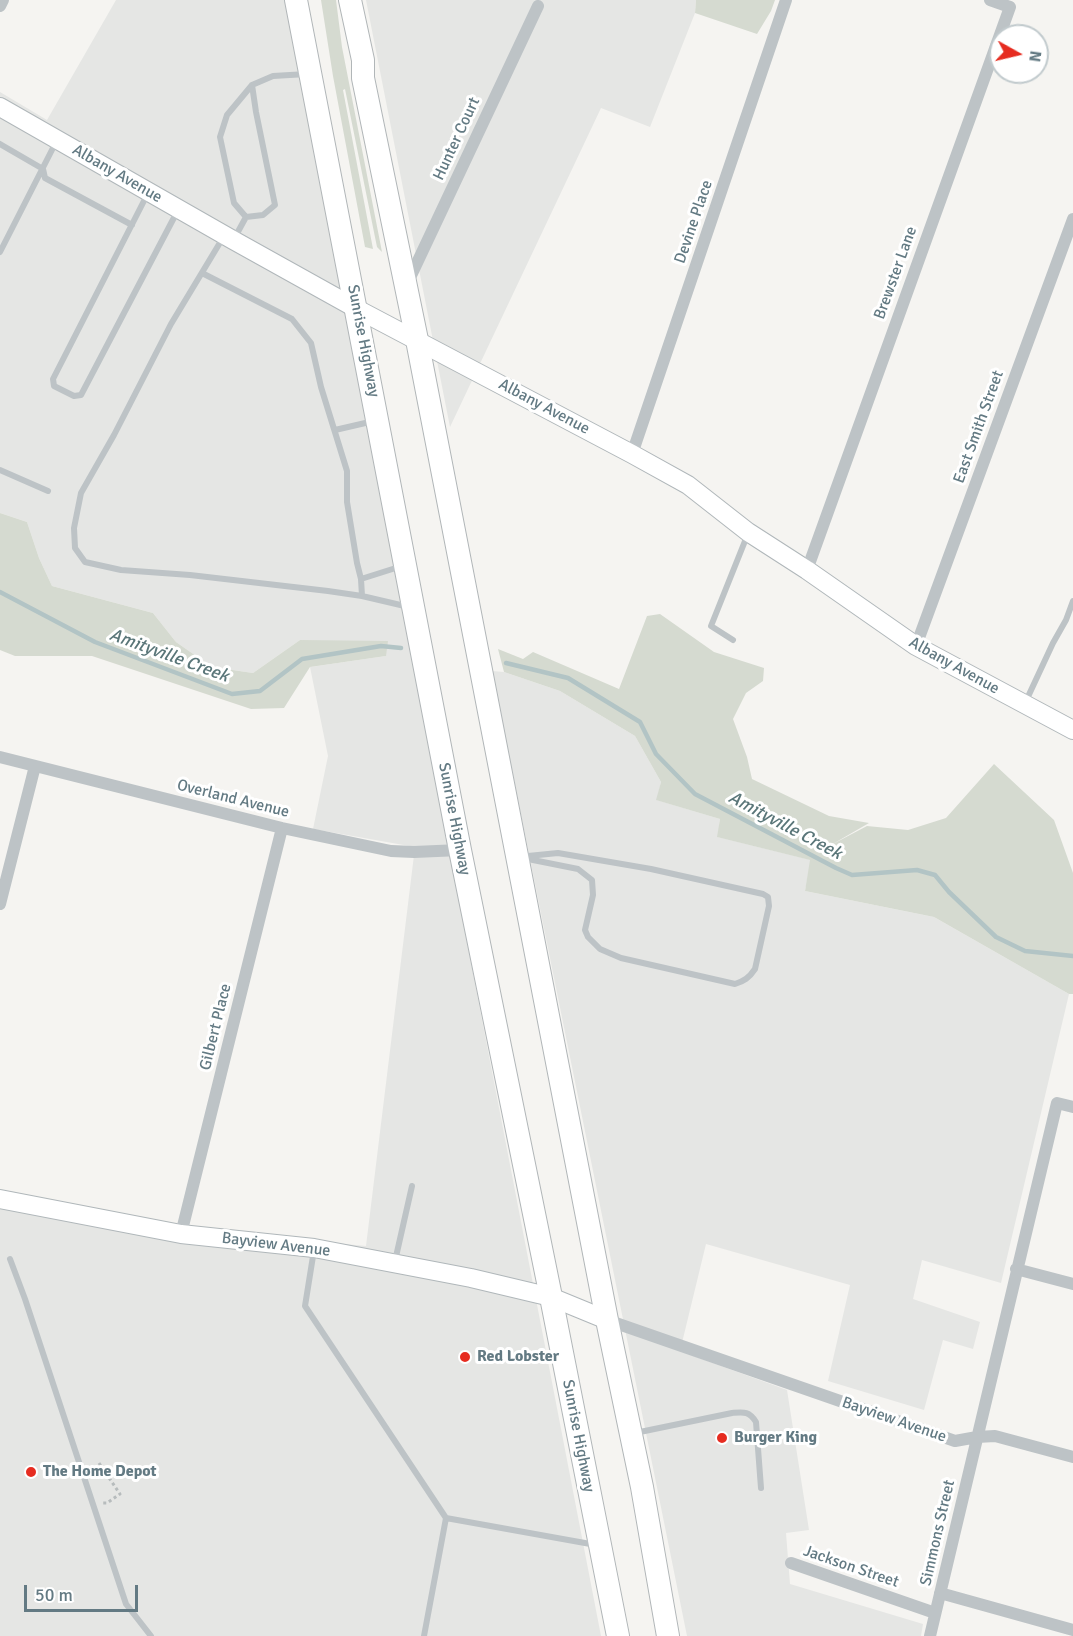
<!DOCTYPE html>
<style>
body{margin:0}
#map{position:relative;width:1073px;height:1636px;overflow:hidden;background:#f5f4f1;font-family:Signika,sans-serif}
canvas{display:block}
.north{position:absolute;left:989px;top:24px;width:60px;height:60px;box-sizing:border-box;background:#fff;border:2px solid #c1cacd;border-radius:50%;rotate:98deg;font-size:16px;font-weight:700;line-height:24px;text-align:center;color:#637a83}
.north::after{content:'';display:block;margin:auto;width:21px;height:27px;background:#e62c20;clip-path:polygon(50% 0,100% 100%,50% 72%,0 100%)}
.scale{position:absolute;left:24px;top:1585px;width:114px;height:27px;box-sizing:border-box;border:3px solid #637a83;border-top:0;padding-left:8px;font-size:18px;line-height:21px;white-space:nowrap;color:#637a83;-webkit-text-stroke:4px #fff;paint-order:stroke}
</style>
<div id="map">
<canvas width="1073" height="1636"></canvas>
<div class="north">N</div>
<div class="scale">50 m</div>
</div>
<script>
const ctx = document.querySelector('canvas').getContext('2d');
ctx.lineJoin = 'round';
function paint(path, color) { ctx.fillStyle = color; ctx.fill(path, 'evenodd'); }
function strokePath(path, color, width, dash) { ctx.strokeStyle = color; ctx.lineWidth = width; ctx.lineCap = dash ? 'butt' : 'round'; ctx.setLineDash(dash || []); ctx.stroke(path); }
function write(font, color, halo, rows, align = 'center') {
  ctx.font = font + ' Signika,sans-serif'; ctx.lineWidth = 6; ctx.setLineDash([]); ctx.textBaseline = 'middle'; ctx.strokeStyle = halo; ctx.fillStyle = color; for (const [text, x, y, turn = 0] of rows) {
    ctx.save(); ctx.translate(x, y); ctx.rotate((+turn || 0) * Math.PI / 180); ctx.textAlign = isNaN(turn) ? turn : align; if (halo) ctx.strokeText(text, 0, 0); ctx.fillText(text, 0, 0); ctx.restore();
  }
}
paint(new Path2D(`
 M116,0H289L316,160L601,1636H0V1193L187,1229L366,1246L415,847L313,829L328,756L310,667L386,656L300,640L253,673L212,667L176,642L153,613L52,586L39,558L27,522L0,513V92L47,120Z
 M366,0H696L695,13L650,127L601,108L450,427Z
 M492,671L504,672L560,691L635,736L661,782L657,800L720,819L718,837L811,860L805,891L934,917L1069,994L1001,1283L922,1260L913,1299L980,1322L973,1349L943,1340L924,1410L828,1381L850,1285L706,1244L680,1351L787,1390L809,1530L786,1533L790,1584L923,1624L921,1636H687Z`), '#e5e6e4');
paint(new Path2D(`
 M321,0H336L342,47L382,252L377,247L345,89L343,90L373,249L365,247L333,76Z
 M696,0H775L771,11L757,34L695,13Z
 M0,513L27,522L39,558L52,586L153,613L176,642L212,667L253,673L300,640L388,641L386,656L310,667L284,708L251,709L92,656H15L0,650Z
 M660,614L714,652L764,668L763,681L746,693L733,719L747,757L752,779L829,816L869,823L831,845L867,826L908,830L946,818L994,764L1054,820L1073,873V994H1069L934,917L805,891L810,860L717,837L720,819L656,800L661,782L635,736L560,691L504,672L498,649L523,659L533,652L619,689L647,616Z`), '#d5dad0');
strokePath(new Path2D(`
 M0,592L95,642L232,694L260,691L302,659L381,646L401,648
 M506,663L568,678L640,722L656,754L695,794L836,868L852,875L917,870L935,875L949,892L996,937L1025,951L1073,956`), '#b2c4c5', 4.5);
const secondary = new Path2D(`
 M0,107L233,240L357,309L632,454L688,485L748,532L807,570L916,646L1073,730
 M0,1199L181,1234L314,1248L471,1278L551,1297L607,1320`);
const highway = new Path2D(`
 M296,0L460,850L551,1297L618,1636
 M350,0L363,60V78L417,340L607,1320L642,1487L668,1636`);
strokePath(secondary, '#b0b7ba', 20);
strokePath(highway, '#b1b6b8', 24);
strokePath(new Path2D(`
 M99,1463L120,1494L107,1503H102`), '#b7bcbd', 3, [3, 3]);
strokePath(new Path2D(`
 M0,144L43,169L45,178L132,225
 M148,193L53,379L54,386L74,396L81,395L178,210
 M246,217L263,215L275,205L256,112L252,85
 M224,236L171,324L114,435L81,493L74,528L75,548L85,562L121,570L190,575L328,591L362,596L409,607
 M234,239L246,217L234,203L220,137L227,115L252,85L273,76L307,74
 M0,252L57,140
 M202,273L292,319L311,343L321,387L347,471V502L357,563L361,579L402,566
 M335,430L374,421
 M0,470L48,491
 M361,579L362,596
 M733,640L711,626L747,536
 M1026,701L1053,643L1066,620L1073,601
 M558,853L651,869L763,894L768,897L769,906L755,969C749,978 744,981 735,984L621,958L600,949L588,937L585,930L593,895L592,880L578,869L518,857Z
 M314,1250L305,1306L446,1518L424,1636
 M10,1259L25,1299L126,1604L151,1636
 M395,1261L412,1186
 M635,1433L732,1413C744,1412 749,1411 756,1422L761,1488
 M446,1518L596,1545`), '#bdc3c6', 6);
strokePath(new Path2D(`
 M0,6L3,0
 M408,282L538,6
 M632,454L786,0
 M807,570L1010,7L990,0
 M916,646L1073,219
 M0,757L282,828L391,851L414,852L460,850
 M0,904L35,766
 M181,1234L282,828
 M1016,1269L1073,1284
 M607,1320L955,1441L977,1437L995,1436L1073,1457
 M791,1563L935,1613
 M940,1593L1073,1630
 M930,1636L1057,1103L1073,1107`), '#bdc3c6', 12);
strokePath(secondary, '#fff', 18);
strokePath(highway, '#fff', 22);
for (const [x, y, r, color] of [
 [465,1357,6,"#e62c20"],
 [722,1438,6,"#e62c20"],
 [31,1472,6,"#e62c20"]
]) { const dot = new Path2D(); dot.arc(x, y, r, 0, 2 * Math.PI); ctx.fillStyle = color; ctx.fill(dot); strokePath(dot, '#fff', 2); }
write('16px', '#637a83', '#fff', [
 ["Hunter Court",457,139,-65],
 ["Albany Avenue",117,174,30],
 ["Devine Place",694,222,-71],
 ["Brewster Lane",896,273,-70],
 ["Sunrise Highway",363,341,79],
 ["Albany Avenue",544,407,28],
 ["East Smith Street",979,427,-70],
 ["Albany Avenue",954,666,29],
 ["Overland Avenue",233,799,14],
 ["Sunrise Highway",454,819,79],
 ["Gilbert Place",216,1027,-76],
 ["Bayview Avenue",276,1245,7],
 ["Bayview Avenue",894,1420,19],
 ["Sunrise Highway",578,1436,79],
 ["Simmons Street",938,1533,-77],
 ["Jackson Street",851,1567,19]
]);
write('bold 16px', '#637a83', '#fff', [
 ["Red Lobster",477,1357],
 ["Burger King",734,1438],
 ["The Home Depot",43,1472]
], 'left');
write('italic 18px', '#5a7679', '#fff', [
 ["Amityville Creek",169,656,20],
 ["Amityville Creek",785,826,28]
]);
</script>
